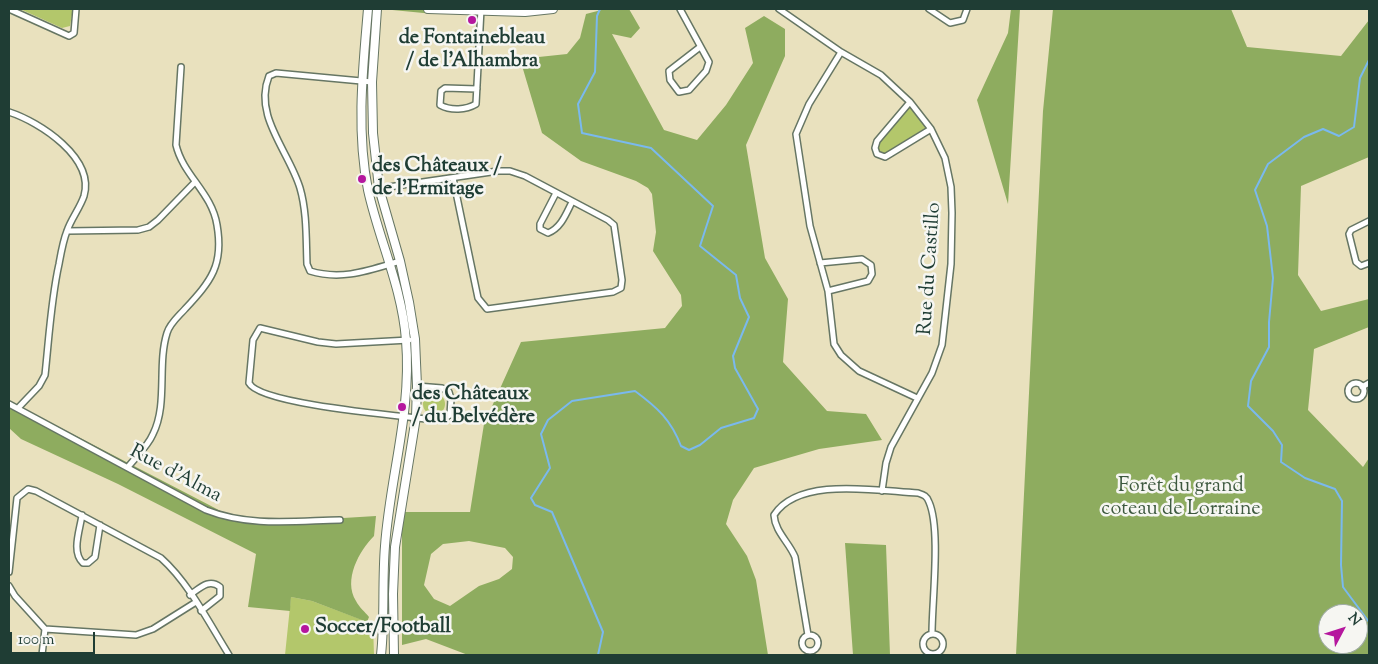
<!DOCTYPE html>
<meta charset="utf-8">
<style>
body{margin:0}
#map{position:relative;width:1378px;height:664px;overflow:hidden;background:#e9e1be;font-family:"Sorts Mill Goudy",serif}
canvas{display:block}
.frame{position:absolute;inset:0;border:10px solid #1f3d34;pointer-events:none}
.north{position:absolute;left:1318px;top:604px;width:50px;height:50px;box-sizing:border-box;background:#f6f6f2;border:1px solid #a0aca6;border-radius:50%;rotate:50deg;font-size:14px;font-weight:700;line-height:20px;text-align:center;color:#1f3d34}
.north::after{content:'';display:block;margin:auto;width:18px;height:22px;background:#b5179e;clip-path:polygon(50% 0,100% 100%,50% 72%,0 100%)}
.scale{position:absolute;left:10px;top:632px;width:85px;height:22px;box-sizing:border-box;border:2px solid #1f3d34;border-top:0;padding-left:6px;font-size:15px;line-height:18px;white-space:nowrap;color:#1f3d34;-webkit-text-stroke:4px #f6f6f2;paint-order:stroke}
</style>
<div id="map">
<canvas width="1378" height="664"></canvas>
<div class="frame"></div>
<div class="north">N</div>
<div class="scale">100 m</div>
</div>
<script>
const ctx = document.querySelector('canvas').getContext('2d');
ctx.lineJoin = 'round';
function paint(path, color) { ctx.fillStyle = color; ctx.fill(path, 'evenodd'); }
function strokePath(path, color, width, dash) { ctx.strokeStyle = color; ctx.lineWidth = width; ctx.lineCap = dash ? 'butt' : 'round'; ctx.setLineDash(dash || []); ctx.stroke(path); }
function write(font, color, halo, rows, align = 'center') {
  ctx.font = font + ' "Sorts Mill Goudy",serif'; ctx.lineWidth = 5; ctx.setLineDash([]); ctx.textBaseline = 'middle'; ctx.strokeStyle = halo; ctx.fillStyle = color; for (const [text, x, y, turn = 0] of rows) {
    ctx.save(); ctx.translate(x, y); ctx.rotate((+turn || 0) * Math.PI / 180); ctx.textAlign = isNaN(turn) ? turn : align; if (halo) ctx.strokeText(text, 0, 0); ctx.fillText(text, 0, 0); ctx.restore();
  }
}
paint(new Path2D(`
 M20,9H73L70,26L62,28Z
 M910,102L931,129L890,154H877V141Z
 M423 404a11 11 0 1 1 22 0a11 11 0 1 1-22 0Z
 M291,597L312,601L373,624L374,655H285Z`), '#b3c76b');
paint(new Path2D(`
 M382,9H435L434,14Z
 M605,9H629L640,28L631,38L612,34L664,130L697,140L726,105L753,63L745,28L764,16L785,29V56L746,145L765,258L788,299L783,362L827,411L866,414L882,440L819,449L754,468L733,500L726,524L747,556L756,580L768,655H468L426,639L402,645V512H470L484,424L521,342L665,328L682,306L681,295L653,251L656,232L652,194L648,188L636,181L581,161L542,133L520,59L567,54L580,38L586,14ZM469,541L505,548L513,557L512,569L499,579L479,586L450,606L434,599L424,585L431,554L443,544Z
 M1011,9H1020L1008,204L977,100L1008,33Z
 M1053,9H1231L1247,47L1341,56L1369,20V157L1301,186L1298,275L1321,311L1369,299V327L1314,349L1308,410L1363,467L1369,458V655H1016L1043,111ZM1328,614H1358V644H1328Z
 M9,401L238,520L262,523L376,516L374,536C359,551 343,580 356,601C359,607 365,612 369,617L367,622L312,601L291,597L290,611L248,607L256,554L118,484L21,439L9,428Z
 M845,543L886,545L890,655H853Z`), '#8eac5f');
strokePath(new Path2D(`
 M1369,60L1360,78L1354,127L1339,136L1323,129L1304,137L1268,164L1255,190L1267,226L1273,278L1269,322V347L1251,381L1248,406L1273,431L1282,445L1281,462L1305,478L1335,489L1342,501L1341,565L1343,587L1369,622
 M598,655L603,632L552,512L535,505L531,498L550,468L541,434L548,420L572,401L635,391C658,408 671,420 681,446L689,450L700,445L721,428L754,418L758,409L735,368L733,356L749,317L740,298L736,275L700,246L713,206L651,148L582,133L578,104L595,72L597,16L600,9`), '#7ab9ee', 2);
const street = new Path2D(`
 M9,9L69,36L74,33L76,9
 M680,9L709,62L706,71L689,90L679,92L670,80L669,71L700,47
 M779,9L841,52L881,75L910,102L931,129L945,158L951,187L952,213L951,264L942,345L932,373L891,447L886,463L882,491
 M929,9L950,23L963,20L967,9
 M841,52L809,104L796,134L810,226L828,291L834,344L841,355L859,371L917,398
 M372,82L276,73L269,76C253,116 289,151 300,188C307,212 306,239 307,264L310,271C342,281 370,270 400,261
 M477,89L445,88L441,91L440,105C451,111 466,110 476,104L481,9
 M910,102L877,141L875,148L877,154L885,157L890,154L931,129
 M9,112C40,122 95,158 84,196C80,208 71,219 67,231C63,241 61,253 59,264C51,300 49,338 45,375L39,386L19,407
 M368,190L498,171H510L525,176L608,220L614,225L622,280L621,288L613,292L487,309L478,298L453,178
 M556,193L540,224V229L548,233C561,228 566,214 572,202
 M1369,221L1351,230L1349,234L1356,262L1361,266L1369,263
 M67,231L138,230L149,227L158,220L195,182
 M820,263L862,259L871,265L872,274L868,281L828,291
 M409,340L336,344L318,342L260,328L253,340L249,383C260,405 406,416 435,420L444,419L450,415L451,399L449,392L442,388L417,386
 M1348 391a8 8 0 1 1 16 0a8 8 0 1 1-16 0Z
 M1362,387L1369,383
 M9,404L206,510C249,527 294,521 340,520
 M128,467C136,457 148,446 153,434C168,404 157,365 167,333C170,323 179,316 185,309C211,281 224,265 217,225C212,193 183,175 176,145L181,67
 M82,515C80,530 71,552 83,563H88L95,557L100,525
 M9,572L17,498L28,489L36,491L161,558C189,583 209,623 229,655
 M9,586L15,596L45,629L136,635L153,629L196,602
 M190,595C200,588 209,578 220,587V596L201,611
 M923 644a10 10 0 1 1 20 0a10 10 0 1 1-20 0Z
 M802 643a8 8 0 1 1 16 0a8 8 0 1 1-16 0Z
 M808,635L795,557C789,542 775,532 774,515C799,476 878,491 918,493C924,495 927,496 929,502C941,529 932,601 932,634
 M42,655L45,629`);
const secondary = new Path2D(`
 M368,9C363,68 356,130 368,190C379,240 402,287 406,340C412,412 390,476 385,546C382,582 385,619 381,655
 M377,9L372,82L373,133L379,188L400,261L409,302L415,339L417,386L416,417L395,547L393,594L394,655
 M428,9L525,12L553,9`);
strokePath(street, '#667664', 8);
strokePath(secondary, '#667664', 10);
strokePath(street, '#fff', 5);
strokePath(secondary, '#fff', 8);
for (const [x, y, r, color] of [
 [472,20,5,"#b5179e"],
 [362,179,5,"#b5179e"],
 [402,407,5,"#b5179e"],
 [305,629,5,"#b5179e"]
]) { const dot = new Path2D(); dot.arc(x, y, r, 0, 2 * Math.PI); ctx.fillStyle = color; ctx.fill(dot); strokePath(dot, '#f6f6f2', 2); }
write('bold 20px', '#1f3d34', '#f6f6f2', [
 ["de Fontainebleau",472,40,"center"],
 ["/ de l'Alhambra",472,63,"center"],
 ["des Châteaux /",372,168],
 ["de l'Ermitage",372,191],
 ["des Châteaux",412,396],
 ["/ du Belvédère",412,419],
 ["Soccer/Football",315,629]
], 'left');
write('20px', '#1f3d34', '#f6f6f2', [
 ["Rue du Castillo",931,269,-86],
 ["Rue d'Alma",175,475,28]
]);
write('20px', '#3d593f', '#f6f6f2', [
 ["Forêt du grand",1181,488],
 ["coteau de Lorraine",1181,511]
]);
</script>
